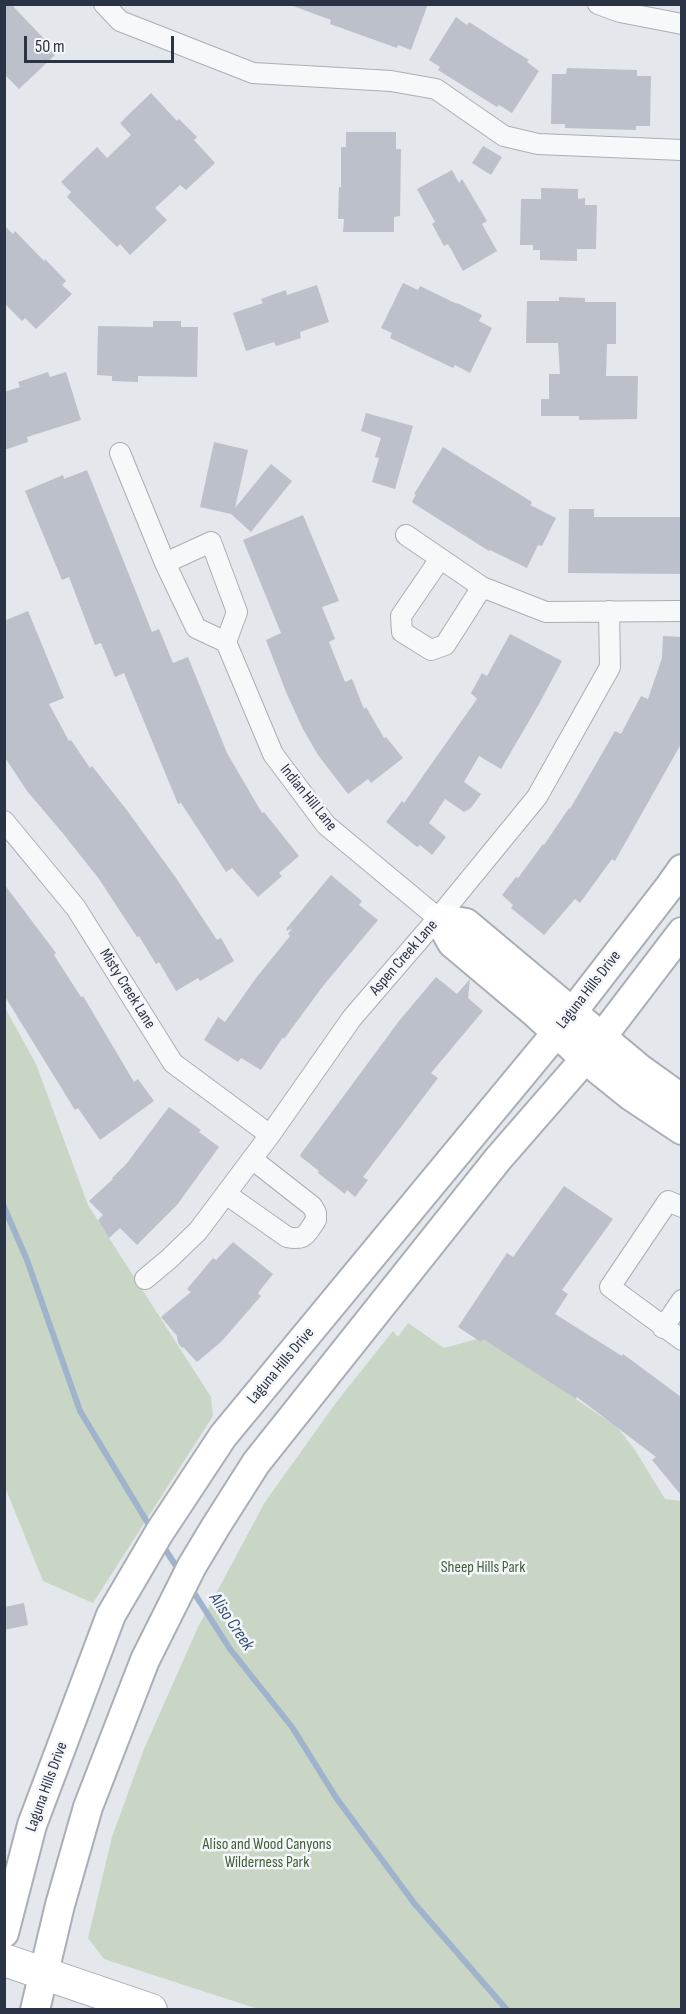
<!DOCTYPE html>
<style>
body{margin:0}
#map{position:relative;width:686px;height:2014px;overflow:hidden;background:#e4e7ec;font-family:"Sofia Sans Condensed",sans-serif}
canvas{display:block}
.frame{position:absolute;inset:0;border:6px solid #2b3445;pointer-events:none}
.scale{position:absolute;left:24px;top:36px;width:150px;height:27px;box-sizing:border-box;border:3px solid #2b3445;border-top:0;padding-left:8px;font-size:18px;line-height:21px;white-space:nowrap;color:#2b3445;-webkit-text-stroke:4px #f4f6f9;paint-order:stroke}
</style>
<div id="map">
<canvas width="686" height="2014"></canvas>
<div class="frame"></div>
<div class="scale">50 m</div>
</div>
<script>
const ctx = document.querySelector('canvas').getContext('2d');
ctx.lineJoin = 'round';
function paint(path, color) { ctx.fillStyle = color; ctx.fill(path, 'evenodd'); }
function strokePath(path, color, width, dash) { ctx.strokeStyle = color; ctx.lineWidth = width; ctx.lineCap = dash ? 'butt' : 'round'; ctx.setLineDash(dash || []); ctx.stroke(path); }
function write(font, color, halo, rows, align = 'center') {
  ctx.font = font + ' "Sofia Sans Condensed",sans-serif'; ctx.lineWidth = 5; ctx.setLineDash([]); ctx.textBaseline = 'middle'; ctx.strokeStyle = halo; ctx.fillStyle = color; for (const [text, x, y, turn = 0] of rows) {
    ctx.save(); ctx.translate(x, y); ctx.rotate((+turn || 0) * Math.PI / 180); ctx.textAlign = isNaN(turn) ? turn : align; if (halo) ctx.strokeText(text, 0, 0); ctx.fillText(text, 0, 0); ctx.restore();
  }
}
paint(new Path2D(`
 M4,1006L36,1064L88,1205L211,1397L213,1416L93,1603L43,1581L5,1487Z
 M408,1323L444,1348L484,1337L617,1427L635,1450L665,1499L681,1501V2009H258L104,1959L88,1938L112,1837L144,1749L198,1627L265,1502L338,1400L393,1331L398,1337Z`), '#c9d6c5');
strokePath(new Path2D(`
 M4,1207L27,1260L80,1411L152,1530
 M161,1543L180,1572
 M191,1588L230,1649L292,1727L337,1799L414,1903L507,2010`), '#9fb4cc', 6);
paint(new Path2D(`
 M4,4H11L47,42L45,44L55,55L19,89L4,74Z
 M293,4H428L411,50L398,45L397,48L330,24L331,20L293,6Z
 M456,17L467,25L469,22L508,47L529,60L527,62L539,71L512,113L499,105L497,107L438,70L440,67L429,60Z
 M567,68L637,70V76H651L650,126H636V130L565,128V124H551L552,74H566Z
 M151,93L177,121L179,119L197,137L194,140L215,163L186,190L180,185L155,208L167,220L130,255L120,244L117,247L67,197L71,192L61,182L97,147L107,158L131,135L120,123Z
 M346,132H396V149H401L400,216L394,217V232H343L344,219H338L339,187H341V147H346Z
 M483,146L502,157L491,175L472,163Z
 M452,170L459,183L462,179L487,221L482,224L497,251L463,271L448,244L444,246L432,224L435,222L417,189Z
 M541,188L578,189V199L585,198V205H597L596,249H577V261L540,260V250H533V245H520L521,199H541Z
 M4,225L13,234L15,231L44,261L45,259L66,281L62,285L72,294L36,329L25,318L22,321L4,303Z
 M403,283L418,290L420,286L457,304V303L482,315L479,321L492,328L470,373L455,365L453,368L390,338L392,333L381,328Z
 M317,285L329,322L300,332L301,338L276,346L274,342L246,351L233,313L263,303L261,299L286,290L287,295Z
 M559,297L585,298V302H616V344H607L606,376H638L637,419L579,420V416H541V399H549V374H560L558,343H526L527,301H559Z
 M153,321H181V327H198L197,377L138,376V382L112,381V376L97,375L98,326L153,327Z
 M48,372L50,377L66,372L81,420L27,437L28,442L4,450V392L20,387L18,382Z
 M366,413L413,426L395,489L372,482L379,458L375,457L381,438L361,431Z
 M214,442L248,450L235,508L271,464L292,481L251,532L231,514L200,507Z
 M443,447L532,502L530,505L556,518L542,546L538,545L527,568L490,550L489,551L413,503L412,501L416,495L414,494Z
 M87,470L152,632L159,629L173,663L188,657L227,753L262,813L264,812L299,856L279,873L282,876L258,897L232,868L226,872L181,803L178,804L124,673L115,677L101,643L95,645L69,577L62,580L25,491L63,475L64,479Z
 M569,509H594V517H681V574L568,573Z
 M303,515L339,601L322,607L335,639L329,642L345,682L352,679L364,709L366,707L384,738L386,737L403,758L371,783L368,779L348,794L318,755L303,729L286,692L266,640L281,633L243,540Z
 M28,611L64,698L49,704L69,741L71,740L90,768L92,766L126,809L176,878L217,940L221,938L234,961L200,981L198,978L176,991L159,962L156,964L139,936L137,937L99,879L61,831L27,791L4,756V621Z
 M510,634L562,661L539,704L501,769L479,756L464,782L481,794L471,808L464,812L445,799L429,823L446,837L432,855L420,845L417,847L386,822L402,801L404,803L477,699L471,693L482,673L487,676Z
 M663,636L681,637L680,673L681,674V744L615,861L612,859L580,903L575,899L544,935L511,908L513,905L502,895L516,877L518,878L543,844L544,845L569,808L570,809L615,731L621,734L641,696L648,699L662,658Z
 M331,875L362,901L359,905L378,920L323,986L284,1039L283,1037L261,1070L241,1058L238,1062L204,1040L218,1017L225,1022L256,978L290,936L288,934L292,928L287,931L286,929Z
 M4,884L56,953L54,955L81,997L83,996L134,1082L138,1079L154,1101L100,1140L78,1108L75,1110L4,995Z
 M436,977L457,994L470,979L468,998L483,1011L431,1073L438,1078L363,1177L368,1180L355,1197L347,1190L345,1194L318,1173L319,1171L301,1157L300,1155L399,1021Z
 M169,1107L201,1130L199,1132L219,1147L177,1205L137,1245L120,1228L109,1238L98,1220L103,1215L89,1201L113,1179L112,1178L127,1163Z
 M564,1186L613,1219L562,1290L568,1294L555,1314L622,1356L623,1354L681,1397V1495L652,1460L656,1457L577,1397L576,1399L483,1339L481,1342L458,1327L507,1253L513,1257Z
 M233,1242L273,1274L258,1293L261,1296L221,1342L197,1362L184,1348L181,1347L178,1343L177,1336L161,1317L191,1292L187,1289L213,1258L216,1260Z
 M24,1603L28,1625L4,1630V1607Z`), '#bbc0ca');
const street = new Path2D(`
 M104,4L120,21L253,73L391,81L436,89L504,136L538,144L682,150
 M598,4L620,12L682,24
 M120,453L165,563L196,628L226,642L273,754L326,825L438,918
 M406,535L482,587L546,612L682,611
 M440,559L401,616L402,632L431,650L445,645L482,587
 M165,563L211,542L237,612L226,642
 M4,821L76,908L173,1063L270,1135
 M226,1194L287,1237C306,1241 306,1234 316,1220V1213L312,1206L252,1159
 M682,1207L668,1201L610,1287L682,1340
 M145,1279L169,1259L198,1231L270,1135L352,1018L438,918L537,797L610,667L609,611
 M663,1328L682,1300`);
const secondary = new Path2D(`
 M438,918L452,943L534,1012L585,1059L631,1096L682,1130
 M438,918L466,923L639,1068L682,1099
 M4,1933L32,1825L111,1615L159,1533L223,1436L557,1032L670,886L682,869
 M35,2010L60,1905L88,1807L145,1660L192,1566L216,1526L256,1463L498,1159L585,1059L682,932`);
const primary = new Path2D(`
 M4,1960L151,2010`);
strokePath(street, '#a9aeb7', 22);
strokePath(secondary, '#a9aeb7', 32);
strokePath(primary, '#a3abb8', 34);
strokePath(street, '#f7f8fa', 20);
strokePath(secondary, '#fff', 28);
strokePath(primary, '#fff', 32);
write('16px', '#2b3445', '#f4f6f9', [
 ["Indian Hill Lane",308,798,51],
 ["Aspen Creek Lane",404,958,-49],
 ["Misty Creek Lane",127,989,58],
 ["Laguna Hills Drive",589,990,-52],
 ["Laguna Hills Drive",281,1366,-50],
 ["Laguna Hills Drive",47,1787,-70]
]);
write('16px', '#3f6138', '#f4f6f9', [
 ["Sheep Hills Park",483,1568],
 ["Aliso and Wood Canyons",267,1845],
 ["Wilderness Park",267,1863]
]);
write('italic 18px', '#34527a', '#f4f6f9', [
 ["Aliso Creek",231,1622,56]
]);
</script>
